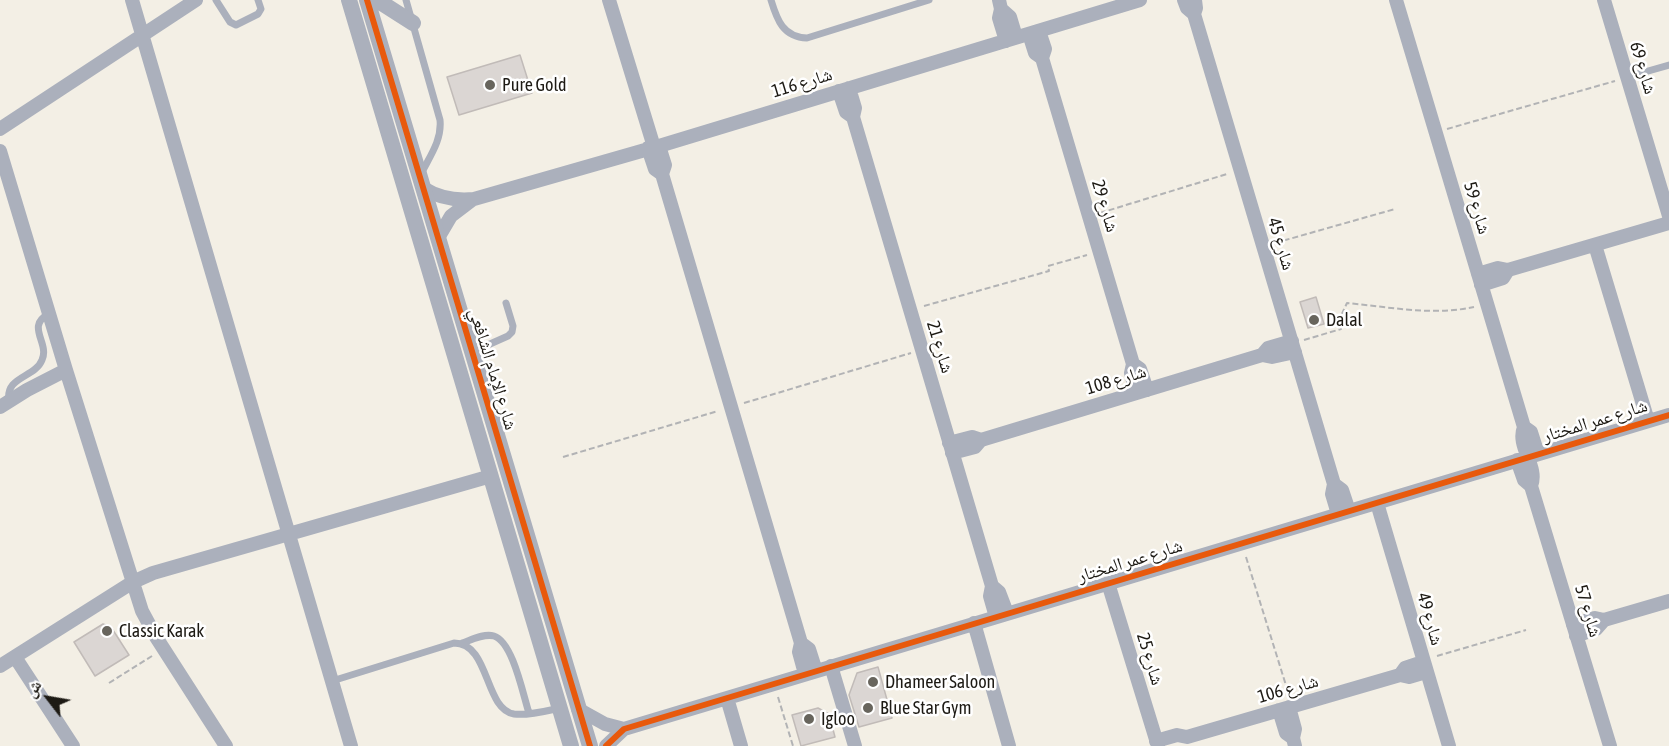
<!DOCTYPE html>
<meta charset="utf-8">
<style>
body{margin:0}
#map{position:relative;width:1669px;height:746px;overflow:hidden;background:#f3efe5;font-family:"Asap Condensed","Noto Naskh Arabic",sans-serif}
canvas{display:block}
.north{position:absolute;left:18px;top:668px;width:60px;height:60px;-webkit-text-stroke:4px #fff;paint-order:stroke;rotate:301deg;font-size:16px;font-weight:700;line-height:24px;text-align:center;color:#1d1a14}
.north::after{content:'';display:block;margin:auto;width:21px;height:27px;background:#1d1a14;clip-path:polygon(50% 0,100% 100%,50% 72%,0 100%)}
</style>
<div id="map">
<canvas width="1669" height="746"></canvas>
<div class="north">ش</div>
</div>
<script>
const ctx = document.querySelector('canvas').getContext('2d');
ctx.lineJoin = 'round';
function paint(path, color) { ctx.fillStyle = color; ctx.fill(path, 'evenodd'); }
function strokePath(path, color, width, dash) { ctx.strokeStyle = color; ctx.lineWidth = width; ctx.lineCap = dash ? 'butt' : 'round'; ctx.setLineDash(dash || []); ctx.stroke(path); }
function write(font, color, halo, rows, align = 'center') {
  ctx.font = font + ' "Asap Condensed","Noto Naskh Arabic",sans-serif'; ctx.lineWidth = 5; ctx.setLineDash([]); ctx.textBaseline = 'middle'; ctx.strokeStyle = halo; ctx.fillStyle = color; for (const [text, x, y, turn = 0] of rows) {
    ctx.save(); ctx.translate(x, y); ctx.rotate((+turn || 0) * Math.PI / 180); ctx.textAlign = isNaN(turn) ? turn : align; if (halo) ctx.strokeText(text, 0, 0); ctx.fillText(text, 0, 0); ctx.restore();
  }
}
const building = new Path2D(`
 M520,55L532,93L459,115L447,77Z
 M1316,297L1324,324L1308,328L1300,302Z
 M103,624L111,627L129,655L95,676L74,642Z
 M878,667L892,718L859,727L849,695L857,673Z
 M818,708L829,714L835,737L801,746L792,715Z`);
paint(building, '#dbd6d3');
strokePath(building, '#c1bbb8', 1.5);
strokePath(new Path2D(`
 M1447,129L1615,81
 M1100,213L1227,174
 M1275,243L1395,209
 M924,306L1049,271L1048,266L1087,255
 M1304,340L1341,329L1339,320L1347,303C1390,307 1432,316 1474,307
 M744,403L911,353
 M563,457L718,411
 M1246,557L1289,695
 M1437,656L1526,630
 M109,683L152,656
 M778,697L793,746`), '#b2b3b5', 2, [6, 3]);
strokePath(new Path2D(`
 M216,0L230,22L236,25L258,14L261,9L258,0
 M406,0L440,120C442,140 430,156 421,174
 M771,0C777,20 783,37 807,38L929,0
 M1627,77L1669,65
 M473,355L490,344L508,336L512,332L513,326L506,303
 M9,401C5,376 35,378 42,360C50,343 25,326 49,314
 M462,643C471,640 484,633 494,636C513,642 523,695 529,713
 M332,681L454,643C490,643 484,709 514,714C528,716 546,711 560,708`), '#abb0bc', 7);
strokePath(new Path2D(`
 M132,0L351,746
 M609,0L654,147
 M999,0L1001,9L999,18L1006,41
 M1184,0L1187,8L1194,14
 M1195,0L1196,8L1194,14L1334,484L1332,494L1338,514
 M1396,0L1524,427C1516,447 1539,466 1531,486L1610,746
 M1604,0L1669,216
 M1001,9L1010,17L1016,37
 M1039,31L1045,49L1042,58L1133,364L1131,373L1136,393
 M1029,34L1035,53L1042,58
 M849,88L855,108L853,117L992,586L990,596L996,617
 M839,91L846,112L853,117
 M0,129L196,0
 M659,146L665,165L662,174L801,643L799,652L805,674
 M648,148L655,169L662,174
 M0,151L66,370L142,611L156,637L226,746
 M423,188C439,198 455,201 474,199L659,146L1140,0
 M438,238L451,216L472,200
 M1595,245L1648,421
 M1478,274L1498,268L1508,270L1669,223
 M1481,285L1503,278L1508,270
 M1262,355L1272,357L1295,352
 M1133,364L1140,369L1147,390
 M0,407L27,390L66,370
 M1524,427L1531,432L1538,454
 M949,443L972,437L981,440L1262,355L1268,348L1292,341
 M952,453L975,447L981,440
 M1517,460L1524,480L1531,486
 M1334,484L1342,490L1349,511
 M1377,503L1449,746
 M1108,583L1158,746
 M992,586L999,592L1007,613
 M974,623L1009,746
 M1573,625L1595,618L1604,620L1669,601
 M1576,636L1596,629L1604,620
 M801,643L809,649L816,671
 M15,657L73,746
 M0,666L133,582L153,573L491,476
 M831,666L855,746
 M1400,675L1405,668L1423,662
 M727,698L741,746
 M1289,707L1295,729L1293,738L1295,746
 M578,709L605,724L624,729
 M1279,710L1286,733L1293,738
 M1156,741L1177,735L1187,737L1400,675L1409,677L1426,672
 M606,746L624,729L1669,415`), '#abb0bc', 14);
strokePath(new Path2D(`
 M349,0L571,746
 M367,0L590,746
 M377,0L413,23`), '#abb0bc', 16);
strokePath(new Path2D(`
 M367,0L590,746
 M606,746L624,729L1669,415`), '#e8590c', 6);
for (const [x, y, r, color] of [
 [490,85,6,"#68655d"],
 [1314,320,6,"#68655d"],
 [107,631,6,"#68655d"],
 [873,682,6,"#68655d"],
 [868,708,6,"#68655d"],
 [809,719,6,"#68655d"]
]) { const dot = new Path2D(); dot.arc(x, y, r, 0, 2 * Math.PI); ctx.fillStyle = color; ctx.fill(dot); strokePath(dot, '#fff', 2); }
write('18px', '#1d1a14', '#fff', [
 ["شارع 69",1643,68,73],
 ["شارع 116",802,83,-17],
 ["شارع 29",1105,206,73],
 ["شارع 59",1477,208,73],
 ["شارع 45",1281,244,73],
 ["شارع 21",940,347,73],
 ["شارع الإمام الشافعي",493,369,73],
 ["شارع 108",1116,380,-17],
 ["شارع عمر المختار",1595,421,-17],
 ["شارع عمر المختار",1130,561,-17],
 ["شارع 57",1588,611,73],
 ["شارع 49",1430,619,74],
 ["شارع 25",1150,659,73],
 ["شارع 106",1288,689,-16]
]);
write('18px', '#1d1a14', '#fff', [
 ["Pure Gold",502,85],
 ["Dalal",1326,320],
 ["Classic Karak",119,631],
 ["Dhameer Saloon",885,682],
 ["Blue Star Gym",880,708],
 ["Igloo",821,719]
], 'left');
</script>
